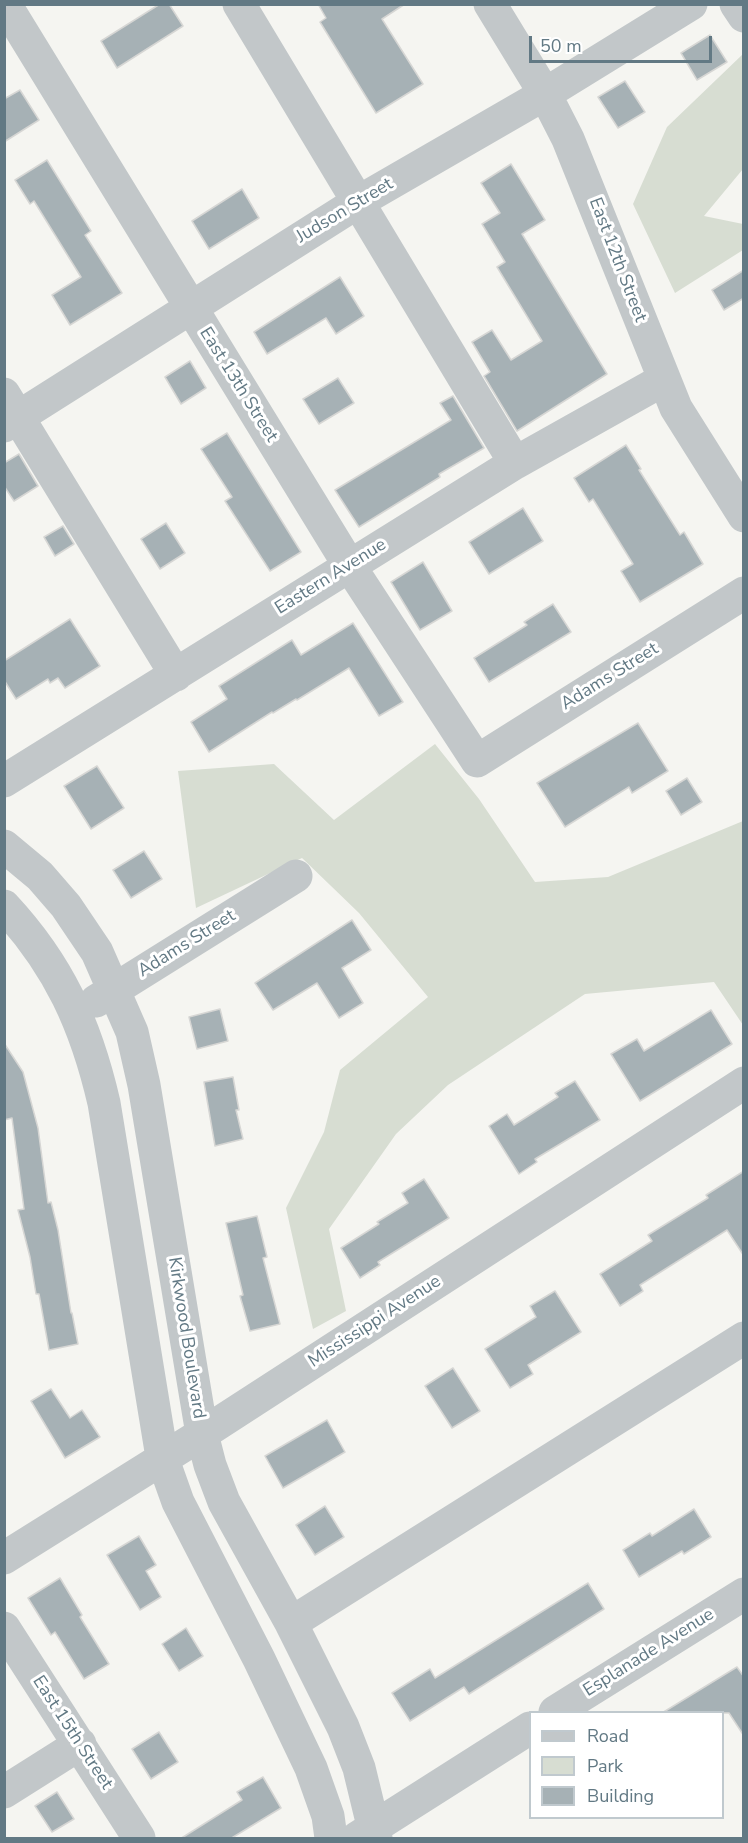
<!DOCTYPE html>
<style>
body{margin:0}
#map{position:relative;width:748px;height:1843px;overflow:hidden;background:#f5f5f1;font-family:"Nunito Sans",sans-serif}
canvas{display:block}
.frame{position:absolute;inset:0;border:6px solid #627984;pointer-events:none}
.legend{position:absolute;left:529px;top:1711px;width:195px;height:108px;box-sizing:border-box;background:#fff;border:2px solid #c0c9ce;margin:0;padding:8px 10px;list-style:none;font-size:18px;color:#627984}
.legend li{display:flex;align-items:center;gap:12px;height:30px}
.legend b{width:30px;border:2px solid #c0c9ce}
.scale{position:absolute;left:529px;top:36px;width:183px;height:27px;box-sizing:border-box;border:3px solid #627984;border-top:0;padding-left:8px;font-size:18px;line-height:21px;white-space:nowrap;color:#627984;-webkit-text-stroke:4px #fff;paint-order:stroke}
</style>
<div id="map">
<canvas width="748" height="1843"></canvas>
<div class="frame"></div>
<ul class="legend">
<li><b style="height:8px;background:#c2c7c9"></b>Road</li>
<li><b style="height:16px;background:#d7ddd2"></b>Park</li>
<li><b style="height:16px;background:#a6b1b5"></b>Building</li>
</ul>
<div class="scale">50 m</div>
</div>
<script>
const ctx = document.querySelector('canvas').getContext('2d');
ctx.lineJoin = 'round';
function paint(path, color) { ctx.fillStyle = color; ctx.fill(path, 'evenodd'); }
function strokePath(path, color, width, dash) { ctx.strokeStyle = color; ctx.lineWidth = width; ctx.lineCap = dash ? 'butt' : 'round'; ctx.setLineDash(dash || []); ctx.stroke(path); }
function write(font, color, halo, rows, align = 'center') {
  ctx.font = font + ' "Nunito Sans",sans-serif'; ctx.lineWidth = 6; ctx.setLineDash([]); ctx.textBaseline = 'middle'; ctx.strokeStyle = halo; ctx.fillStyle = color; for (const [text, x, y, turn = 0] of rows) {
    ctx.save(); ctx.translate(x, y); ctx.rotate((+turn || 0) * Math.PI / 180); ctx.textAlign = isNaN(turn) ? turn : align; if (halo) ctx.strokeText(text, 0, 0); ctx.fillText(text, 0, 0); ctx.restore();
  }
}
paint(new Path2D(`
 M743,54V169L704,216L743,224V250L675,293L633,204L667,127Z
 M435,744L479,799L535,882L608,877L743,821V1025L714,982L585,994L448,1085L396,1134L329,1229L346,1311L313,1329L286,1208L324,1132L340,1070L428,997L359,913L302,858L196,908L178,771L274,764L334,820Z`), '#d7ddd2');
const building = new Path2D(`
 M160,4H169L183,26L117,68L101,41Z
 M318,4H405L382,19L423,84L376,113L320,22L326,18Z
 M710,35L727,62L697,80L681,53Z
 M625,81L645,112L618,128L598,97Z
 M20,90L39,120L4,142V99Z
 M47,160L91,231L85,235L122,293L70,325L52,295L81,277L34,201L30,204L15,180Z
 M511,164L545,220L522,234L607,374L517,431L484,376L490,372L472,342L492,330L511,360L542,341L497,267L505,262L482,224L500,213L481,183Z
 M242,189L259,218L209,249L192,221Z
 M744,270V298L724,310L712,290Z
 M340,277L364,316L336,334L326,318L267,354L254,332Z
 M190,361L206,388L181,404L165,377Z
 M338,378L354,403L319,424L303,399Z
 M453,396L484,448L439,474L440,477L359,527L335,490L451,420L440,403Z
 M227,433L301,552L270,571L225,501L232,497L201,449Z
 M626,445L641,469L639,470L680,535L684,532L703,564L640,602L621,571L633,564L593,499L589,502L574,478Z
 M19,454L38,486L14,501L4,486V463Z
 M523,508L543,541L489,574L469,542Z
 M166,523L185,553L160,569L141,539Z
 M63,526L74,544L55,556L44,537Z
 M423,562L452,611L420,630L391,582Z
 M553,604L571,632L489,682L474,658L527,625L524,622Z
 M70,619L100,666L65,688L58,678L50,683L48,679L16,699L4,680V661Z
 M353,623L403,702L379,716L349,668L297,700L296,699L273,713L272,712L209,752L191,722L227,699L219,686L292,640L301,655Z
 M638,723L668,771L632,793L629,787L565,827L537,783Z
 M97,766L124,808L91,829L64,786Z
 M687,778L702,802L681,815L666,791Z
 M144,851L162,879L131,898L113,870Z
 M352,920L371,950L342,968L363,1003L339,1018L317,983L273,1010L255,983Z
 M220,1009L228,1041L197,1049L189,1017Z
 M711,1010L732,1044L640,1101L611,1054L637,1039L644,1051Z
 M4,1043L23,1072L38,1128L48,1203L51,1202L58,1230L71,1313H72L78,1344L49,1350L39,1294H36L30,1257L18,1210L24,1209L12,1118L4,1120Z
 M233,1077L239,1110H236L243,1139L215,1146L204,1082Z
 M575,1081L600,1120L535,1159L537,1162L519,1174L489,1126L507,1114L514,1125L558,1097L555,1093Z
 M744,1171V1256L727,1230L640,1285L643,1291L620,1306L600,1274L652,1241L648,1235L708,1198L706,1195Z
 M424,1179L449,1218L378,1262L380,1265L360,1278L341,1248L379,1224L377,1222L408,1203L402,1193Z
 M257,1216L267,1257L263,1258L280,1324L250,1331L240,1296L243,1295L226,1223Z
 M555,1291L581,1332L528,1365L533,1374L510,1388L485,1349L536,1317L530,1306Z
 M453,1368L480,1411L452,1428L425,1386Z
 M51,1389L70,1418L82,1410L100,1437L65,1458L31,1401Z
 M327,1420L345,1452L283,1488L265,1456Z
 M325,1506L344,1537L315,1555L296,1525Z
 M694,1509L711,1537L684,1554L682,1551L639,1577L623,1550L650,1533L652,1536Z
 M139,1536L156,1565L146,1571L161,1597L140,1610L107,1555Z
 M60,1578L82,1615L80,1617L109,1664L84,1679L55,1632L51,1635L28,1598Z
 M588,1583L604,1609L469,1694L464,1687L410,1721L392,1693L430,1669L435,1678Z
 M186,1628L203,1656L179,1671L162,1644Z
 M737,1667L744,1677V1736L729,1713H662Z
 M159,1732L178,1762L151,1779L132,1749Z
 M263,1777L281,1808L230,1839H180L242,1800L237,1792Z
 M57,1792L74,1819L52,1832L35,1806Z`);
paint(building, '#a6b1b5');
strokePath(building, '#d6d6d4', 1.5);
strokePath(new Path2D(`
 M5,4L349,565L477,761L744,593
 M239,4L515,463
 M490,4L545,94L568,139L676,408L744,516
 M736,4L744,16
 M4,394L176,675
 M4,426L358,202L545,94L691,4
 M4,781L515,463L663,380
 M4,846L40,876L66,906L97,952L132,1032L144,1085L202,1434L210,1465L224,1502L291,1623L343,1727L359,1768L376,1838
 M4,906C59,965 86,1025 104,1103L162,1457L178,1502L259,1659L311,1768L328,1816L331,1838
 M96,1001L296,876
 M4,1558L202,1434L744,1083
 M291,1623L744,1338
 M4,1628L139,1838
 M555,1712L744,1594
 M4,1792L80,1744
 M357,1838L530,1728`), '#c2c7c9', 33);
write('18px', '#627984', '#fff', [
 ["Judson Street",345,211,-31],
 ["East 12th Street",617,260,69],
 ["East 13th Street",238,385,58],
 ["Eastern Avenue",331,577,-32],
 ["Adams Street",610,677,-32],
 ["Adams Street",187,944,-32],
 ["Mississippi Avenue",375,1322,-33],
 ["Kirkwood Boulevard",186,1338,81],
 ["Esplanade Avenue",649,1653,-32],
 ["East 15th Street",72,1733,57]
]);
</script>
